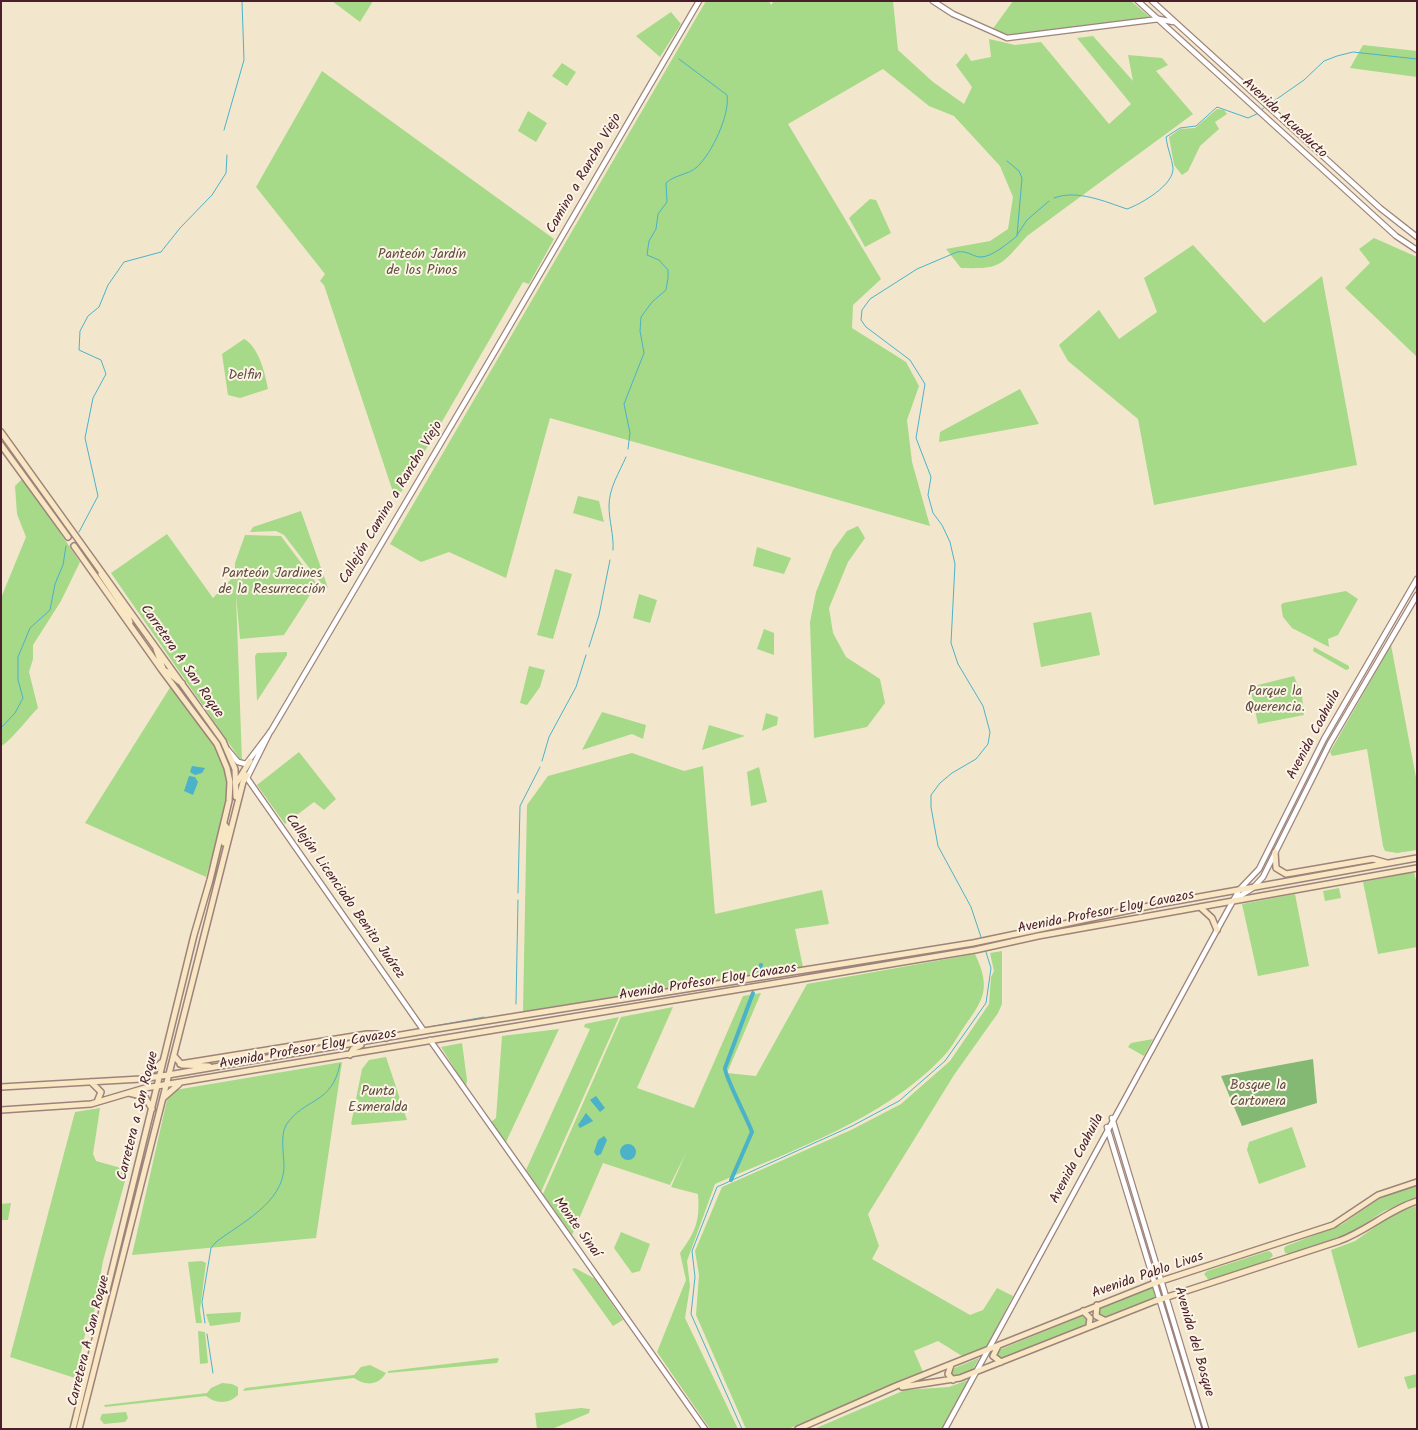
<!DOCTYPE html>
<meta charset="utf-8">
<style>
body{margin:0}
#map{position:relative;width:1418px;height:1430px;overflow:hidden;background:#f2e7cc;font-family:Kalam,sans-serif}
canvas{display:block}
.frame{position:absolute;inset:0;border:2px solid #4a1f2b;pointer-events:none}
</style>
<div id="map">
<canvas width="1418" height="1430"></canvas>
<div class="frame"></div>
</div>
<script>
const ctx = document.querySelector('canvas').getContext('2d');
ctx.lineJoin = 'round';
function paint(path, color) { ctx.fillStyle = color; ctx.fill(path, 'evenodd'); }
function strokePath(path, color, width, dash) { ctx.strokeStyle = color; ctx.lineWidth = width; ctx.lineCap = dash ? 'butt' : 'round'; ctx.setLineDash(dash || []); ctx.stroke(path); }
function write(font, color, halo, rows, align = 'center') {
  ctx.font = font + ' Kalam,sans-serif'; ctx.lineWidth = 4; ctx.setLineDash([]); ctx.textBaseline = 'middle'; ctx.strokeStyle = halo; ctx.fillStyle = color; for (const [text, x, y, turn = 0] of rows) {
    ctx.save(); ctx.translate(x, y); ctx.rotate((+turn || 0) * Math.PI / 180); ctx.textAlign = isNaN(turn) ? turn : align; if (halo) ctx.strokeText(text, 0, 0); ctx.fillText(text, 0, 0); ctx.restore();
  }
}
paint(new Path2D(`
 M332,1H373L360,22Z
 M706,1H769L771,5L774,1H893L898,50L933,82L964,104L972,87L956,65L966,53L971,61L991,57L989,39L1015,45L1041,42L1109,124L1131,104L1077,38L1093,36L1133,81L1128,55L1162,58L1168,65L1156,71L1193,114L1027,236C1000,266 1002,269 961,268L946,249L990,241L1008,229L1013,197L1000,166L954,116L929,106L883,69L788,124L881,279L853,305L852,328L906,362L919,386L907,420L912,462L930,526L550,418L506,578L449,552L421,562L390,544Z
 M1013,1H1131L1151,18L1009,35L992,30Z
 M671,12L681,24L660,57L636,36Z
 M1363,45L1417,51V77L1350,68Z
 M562,63L576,72L567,86L552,76Z
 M322,71L554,239L529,284L523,282L400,494L394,495L324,285L320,281L325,274L256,187Z
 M1217,109L1224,110L1227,114L1215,122L1219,129L1200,146L1188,171L1182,175L1174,165L1169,137L1180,129L1195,128Z
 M528,111L547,123L536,142L518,131Z
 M870,199L876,200L891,233L865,247L849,218Z
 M1374,238L1417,257V357L1345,288L1370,263L1359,249Z
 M1193,245L1264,323L1322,276L1357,465L1154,505L1138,419L1068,361L1059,345L1099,310L1119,339L1157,312L1144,278Z
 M244,339C258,346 265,372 268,389L240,398L228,395L222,354Z
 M1020,389L1039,424L939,442L940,432Z
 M23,478L80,562L61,601L33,645V659L29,672L38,708C30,716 8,744 1,746V598L26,537L17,514L15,486Z
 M578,496L599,501L604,522L573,513Z
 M301,511L328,588L320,582L284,535L276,531L250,532L253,527Z
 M858,526L865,538L848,562L829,608L833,633L846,657L880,679L885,703L867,727L814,738L810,622L816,592L833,550L847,531Z
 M167,534L213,598L235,575V563L245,535L281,536L317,584L284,635L240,639L236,595L242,762L111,573Z
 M757,547L791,558L784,574L753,566Z
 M555,569L572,574L553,639L537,635Z
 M1346,591L1358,599L1338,635L1328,639L1329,647L1292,628L1283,617L1281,605L1283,603Z
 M639,594L657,600L650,623L633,618Z
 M1091,612L1100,655L1041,667L1033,623Z
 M764,629L774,633V655L757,649Z
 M1391,645L1417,783V850L1397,853L1385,851L1383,846L1367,749L1332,756L1330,752Z
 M1314,647L1349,666V669L1346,670L1313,651Z
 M287,652V655L257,701L255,656L257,653Z
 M529,666L545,670L540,687L527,705L520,703Z
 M1294,676L1302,696L1304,715L1258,724L1250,687Z
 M171,686C190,711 217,739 226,769C233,796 214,849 206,877L85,823Z
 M602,712L646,725L643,739L632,734L582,750Z
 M766,713L778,717L777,725L762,731Z
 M709,725L745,736L702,750Z
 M299,752L336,799L324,810L314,802L285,824L257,785Z
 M632,753L684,771L703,766L715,914L822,890L829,924L795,929L803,967L523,1012L527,805L548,776Z
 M759,767L767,802L751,806L747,772Z
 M1414,872L1417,885V947L1378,954L1363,882Z
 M1339,888L1341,898L1325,901L1323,891Z
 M1295,894L1309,966L1258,976L1242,904Z
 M1002,951V1004L998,1013L954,1075L868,1214L879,1246L872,1259L970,1315L983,1310L997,1288L1013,1296L987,1346L962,1356L938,1341L914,1351L923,1372L788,1429H746L696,1315L699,1275L695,1251L722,1187L851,1130L901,1104L950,1061L989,1004L991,977L994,971L990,953Z
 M975,954C992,990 983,1000 962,1030C956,1039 950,1050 942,1058C881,1121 794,1149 715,1184L687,1261L690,1286L685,1318L738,1429H710L657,1352L686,1280L680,1253C696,1231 700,1221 698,1194L671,1187L686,1153L670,1185L603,1163L572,1235L543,1194L621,1017L673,1007L637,1088L694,1108L743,996L761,993L727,1073L756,1076L807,984Z
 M619,1017L541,1192L526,1170L590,1029L584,1027L585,1024Z
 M559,1029L506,1142L491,1122L496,1118L502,1036Z
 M1153,1039L1144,1056L1128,1047L1131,1043Z
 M462,1043L467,1080L466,1087L441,1047Z
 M386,1057L407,1120L353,1125L351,1124L362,1069L369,1060Z
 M342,1062L316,1238L132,1255L169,1091Z
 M100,1108L93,1154L96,1161L128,1170L103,1261L93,1318L86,1330L75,1378L10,1357L75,1112Z
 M1292,1127L1306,1167L1259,1184L1247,1150L1249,1142Z
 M1417,1184V1198L1384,1211L1350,1233L1292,1254L1285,1253L1284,1248L1286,1246L1341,1225L1383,1196Z
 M11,1203L8,1220H1V1204Z
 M1417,1206V1331L1358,1348L1331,1250L1355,1241L1395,1213Z
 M621,1232L650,1244L640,1271L632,1273L614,1248Z
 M1268,1251L1271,1252L1273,1256L1267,1261L1212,1279H1208L1204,1274L1207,1271Z
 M202,1261L206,1263L200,1310L202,1323H196L188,1262Z
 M575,1268L595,1279L623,1320L613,1326L572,1269Z
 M1150,1287L1154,1288L1155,1297L1104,1317L1099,1315L1098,1310L1100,1308Z
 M241,1312L240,1322L210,1326L206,1314Z
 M1082,1316L1088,1319L1087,1323L1083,1326L1002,1359L998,1360L995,1353L999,1350Z
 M198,1331L205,1332L208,1363L200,1364Z
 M497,1358L499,1359L497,1363L388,1373V1371Z
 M979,1358L972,1371L956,1378L950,1375L952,1369Z
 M370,1365L386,1373C378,1386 365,1386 354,1378L243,1391L245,1388L354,1375L361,1367Z
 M1417,1374V1387L1408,1389L1404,1377Z
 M968,1380L942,1429H814L905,1390L949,1387Z
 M222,1383L232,1384L238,1387V1395C229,1404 216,1404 206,1396L105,1407L104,1405L207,1393L211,1388Z
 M581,1408L590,1409L589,1413L552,1429H537L535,1413Z
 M126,1412L128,1418L125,1422L104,1424L100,1419L102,1414Z`), '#a6d988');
paint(new Path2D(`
 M1313,1059L1317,1103L1242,1126L1221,1076Z`), '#84b974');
paint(new Path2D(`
 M192,766L205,768L202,773L195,775L190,772Z
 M189,776L195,777L198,782L193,795L184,791Z
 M596,1096L605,1108L600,1112L590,1100Z
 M586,1113L593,1121L580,1128L578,1125Z
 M604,1136L607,1140L601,1154L597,1156L594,1152L598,1140Z
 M620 1152a8 8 0 1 1 16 0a8 8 0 1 1-16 0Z`), '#4bb2ca');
strokePath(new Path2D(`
 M1261,110L1304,80L1324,61L1337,56L1353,52L1417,59
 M224,130L244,60L242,1
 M1054,198C1077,189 1106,202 1127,209C1141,204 1174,185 1173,168C1172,158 1167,148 1166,137L1180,128L1196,126L1217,107L1248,118L1259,113
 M1017,235L1027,220L1049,201
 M628,449L630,433L624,404L644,353L640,331L641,317L652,302L666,290L668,278V270L659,260L647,255L649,241L656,229L658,214L667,202L666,183C674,175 688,175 697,167C712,153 730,115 727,95L679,59
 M79,532L98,496L85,438L93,398L106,374L101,360L79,350L80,331L88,316L99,307L108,285L124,262L161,252L180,228L212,195L226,173L227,155
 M613,550C614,535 609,521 609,506C609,488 619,473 626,457
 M589,647L599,615L610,560
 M1,728L15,713L23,698L18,680V657L30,628L50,610L55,584L63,565L66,546
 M542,761L549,737L576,687L586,655
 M518,893L520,806L540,767
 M982,940L971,907L938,846L931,807V795L940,783L952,773L976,759L988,744L990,732L983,706L958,664L951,643L955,564L950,542L942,525L933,513L928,495L931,477L916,438L925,384L910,360L866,327L861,320L862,310L870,299L917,269L957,252C967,250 973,257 981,257C992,257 1008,243 1017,236L1022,178L1019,171L1007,161
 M516,1004L518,900
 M429,1027L484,1017
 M205,1323L202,1302L211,1248L216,1242C241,1223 283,1203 284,1167C284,1155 280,1136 286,1125C305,1097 332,1105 340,1064
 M207,1334L213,1373
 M742,1429L691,1314L695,1277L692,1251L717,1187L852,1126L899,1101L945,1061L986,1003L991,968L985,949`), '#4bb2ca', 1);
strokePath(new Path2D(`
 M759,971L761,965
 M731,1180L752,1132C748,1120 724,1075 725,1068L753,993`), '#4bb2ca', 4);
const tertiary = new Path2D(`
 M933,1L953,14L1007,38L1159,19L1173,22
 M1138,1L1396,236L1417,250
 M1152,1L1380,208L1417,237
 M270,732L247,778L424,1031
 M228,750L238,762L246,764L271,731L491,358L699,1
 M1234,900L1254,887L1263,877L1330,743L1417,595
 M430,1040L705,1429
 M1112,1118L1206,1429
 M1107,1127L1199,1429
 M945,1429L1217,930L1239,890L1259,869L1324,739L1417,579`);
const secondary = new Path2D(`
 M1,432L223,741L235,769L236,797
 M1,445L68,537
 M101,574L126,611L130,622
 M156,649L164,671
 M163,670C171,672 174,679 182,683
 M237,782L250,761
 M224,824L227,828L224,843
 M1275,852L1276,868L1286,874L1373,859L1387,863
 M1200,907L1212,918L1217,930
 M350,1055L353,1049L361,1045
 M174,1056L182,1065L209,1066
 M180,1064L367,1034H379L386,1038
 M144,1078L162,1062
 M91,1082L101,1092L97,1102
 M1,1087L141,1079L168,1075L424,1031L973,943L1154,905L1417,858
 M129,1093L145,1097L152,1109
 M163,1098L179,1084
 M1,1110L91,1104L145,1088L975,950L1038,936L1417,868
 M1097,1305L1096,1316L1104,1320
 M1083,1311L1090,1318L1089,1326
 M998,1346L993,1356L1001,1362
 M951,1365L948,1374L953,1380
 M902,1387L960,1378L1155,1301L1339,1241C1367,1231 1388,1210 1417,1201
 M73,1429L194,935L210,880L229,801L230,782L227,768L217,744L161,669L74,546
 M79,1429L243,782L247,775
 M798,1429L896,1386L1155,1283L1333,1225L1378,1195L1417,1182`);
strokePath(tertiary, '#9e837c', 7);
strokePath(secondary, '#9e837c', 8);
strokePath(tertiary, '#fff', 4.5);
strokePath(secondary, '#f9e7c3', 5);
write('14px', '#4a1f2b', '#fcf5e5', [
 ["Avenida Acueducto",1284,119,43],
 ["Camino a Rancho Viejo",585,174,-60],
 ["Callejón Camino a Rancho Viejo",392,503,-59],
 ["Carretera A San Roque",181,662,55],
 ["Avenida Coahuila",1315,735,-62],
 ["Callejón Licenciado Benito Juárez",344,897,55],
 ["Avenida Profesor Eloy Cavazos",1106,913,-11],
 ["Avenida Profesor Eloy Cavazos",708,983,-9],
 ["Avenida Profesor Eloy Cavazos",308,1050,-10],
 ["Carretera a San Roque",139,1116,-76],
 ["Avenida Coahuila",1078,1159,-62],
 ["Monte Sinaí",576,1228,54],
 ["Avenida Pablo Livas",1148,1276,-19],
 ["Carretera A San Roque",90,1341,-76],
 ["Avenida del Bosque",1193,1342,74]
]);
write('14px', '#614e42', '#fcf5e5', [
 ["Panteón Jardín",422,256],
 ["de los Pinos",422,272],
 ["Delfin",245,377],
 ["Panteón Jardines",272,575],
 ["de la Resurrección",272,591],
 ["Parque la",1275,693],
 ["Querencia.",1275,709],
 ["Bosque la",1258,1087],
 ["Cartonera",1258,1103],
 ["Punta",378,1093],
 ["Esmeralda",378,1109]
]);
</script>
